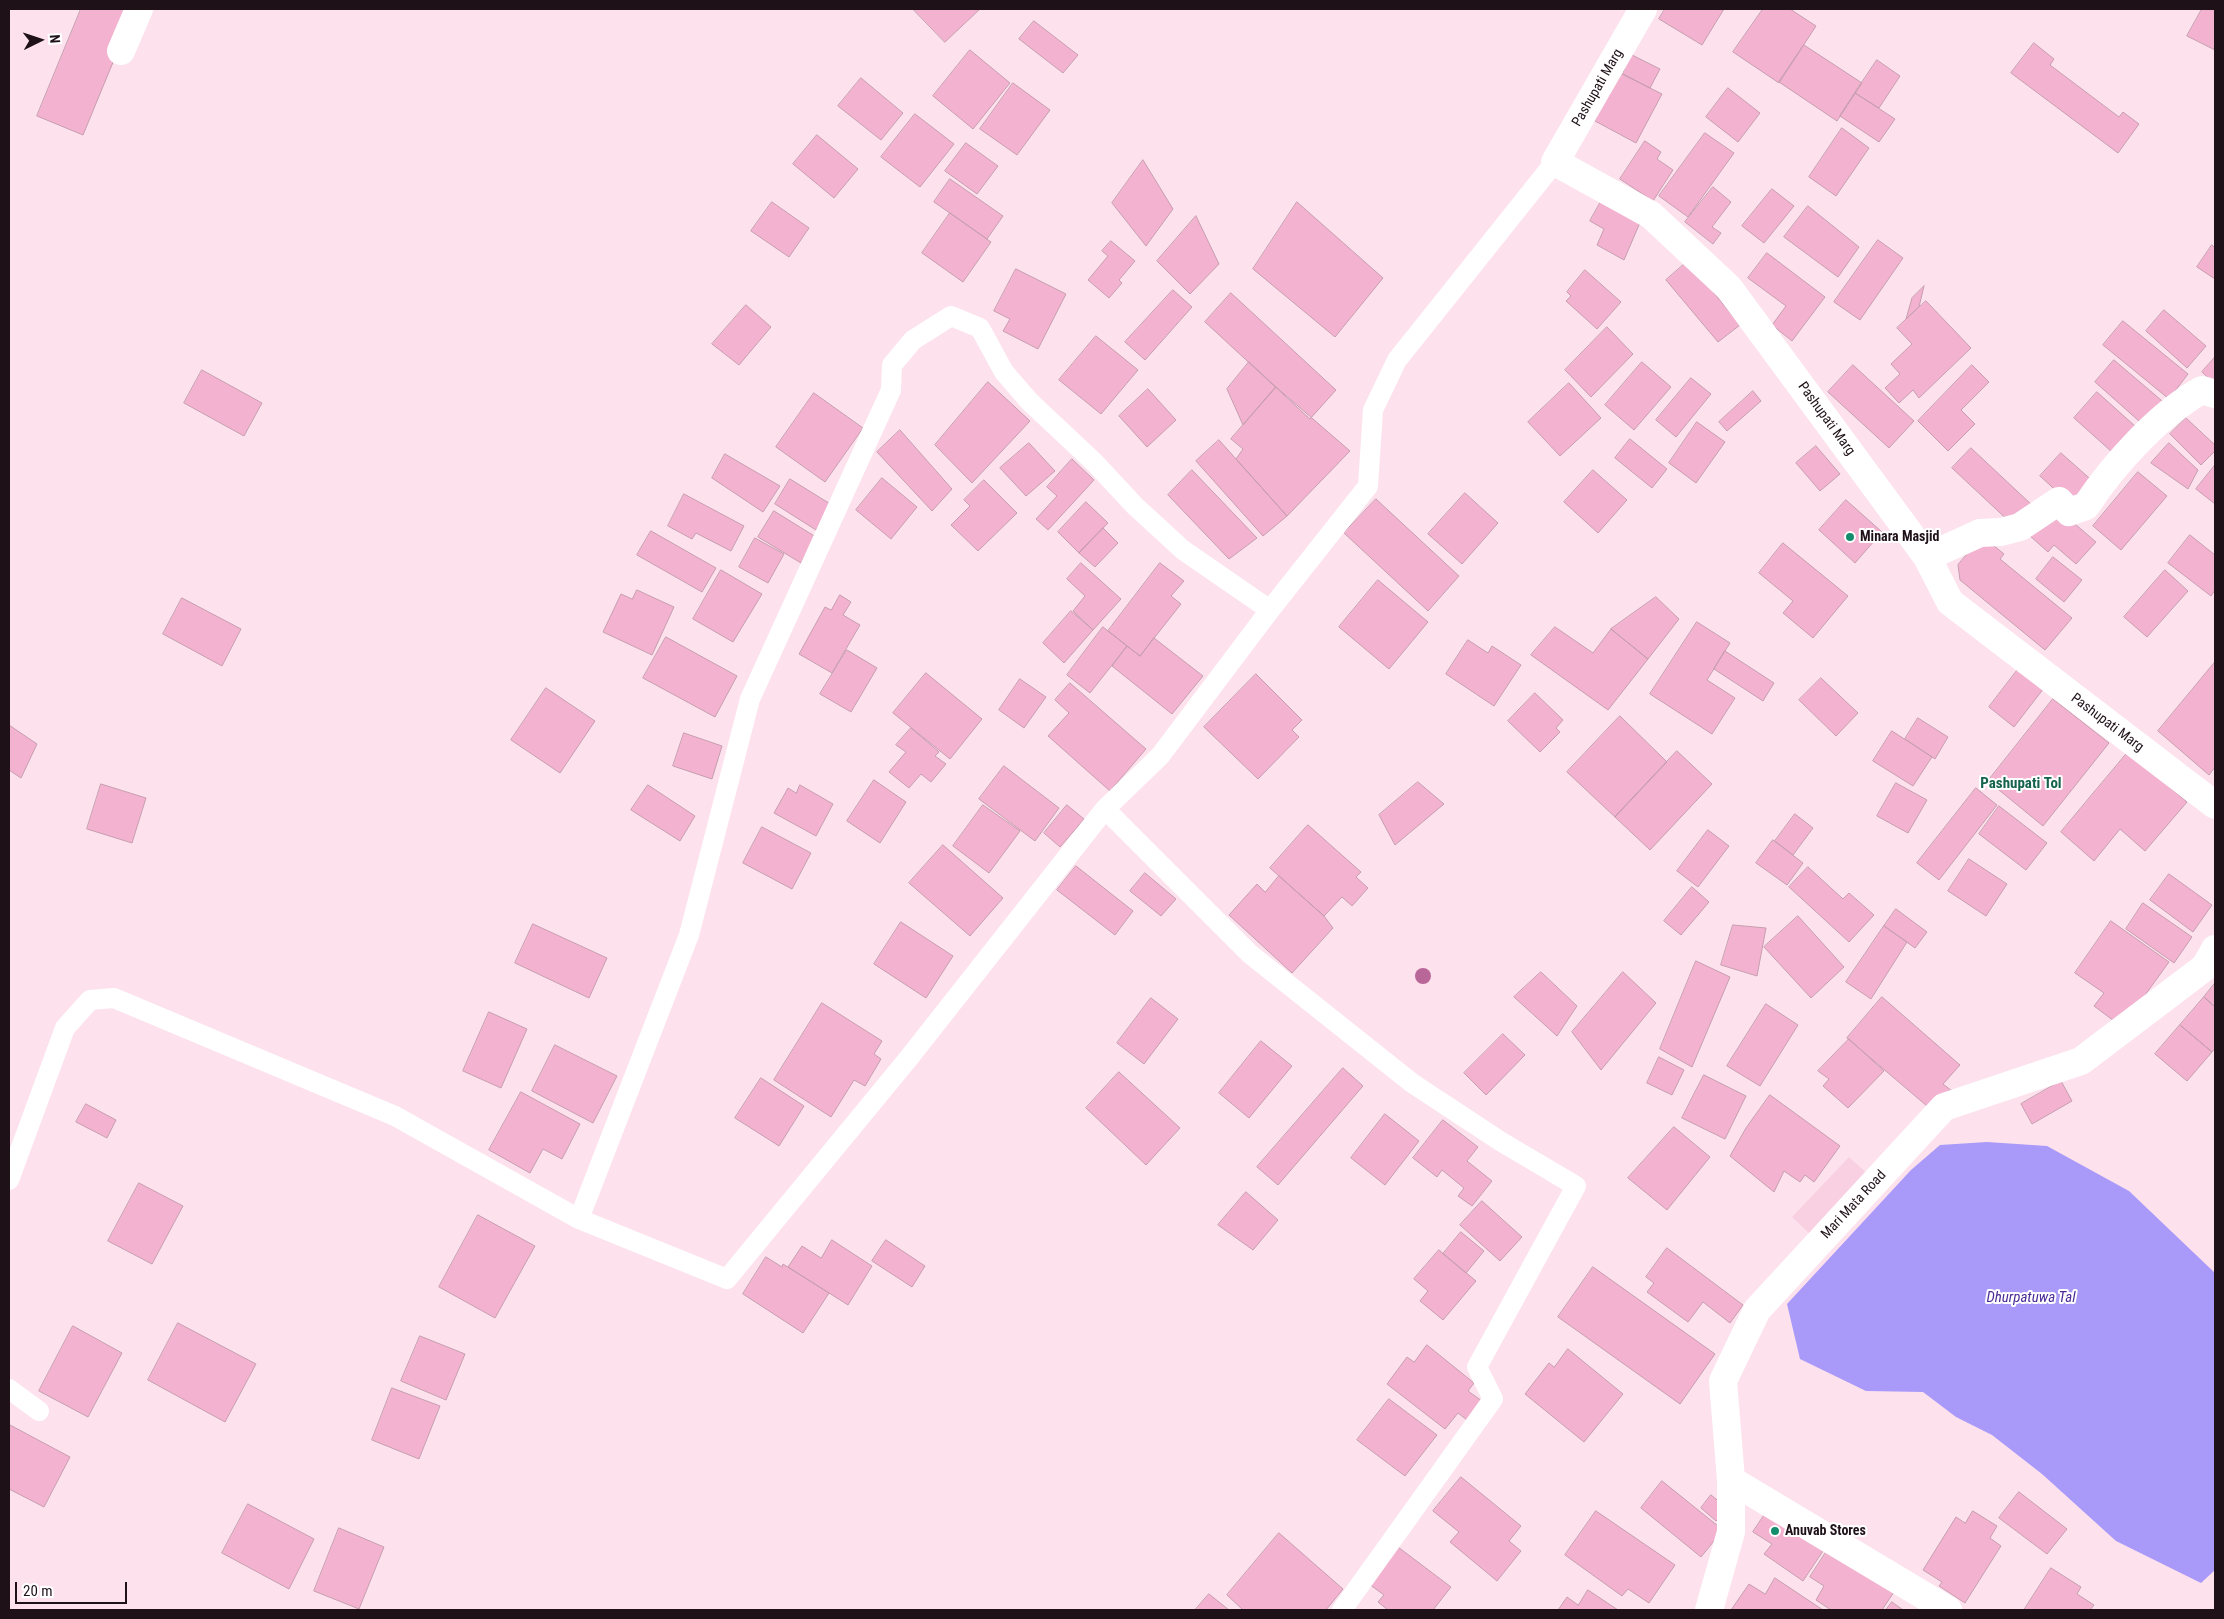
<!DOCTYPE html>
<style>
body{margin:0}
#map{position:relative;width:2224px;height:1619px;overflow:hidden;background:#fde2ed;font-family:"Roboto Condensed",sans-serif}
canvas{display:block}
.frame{position:absolute;inset:0;border:10px solid #1f1118;pointer-events:none}
.north{position:absolute;left:15px;top:15px;width:50px;height:50px;-webkit-text-stroke:4px #fff;paint-order:stroke;rotate:86deg;font-size:14px;font-weight:700;line-height:20px;text-align:center;color:#1f1118}
.north::after{content:'';display:block;margin:auto;width:18px;height:22px;background:#1f1118;clip-path:polygon(50% 0,100% 100%,50% 72%,0 100%)}
.scale{position:absolute;left:15px;top:1582px;width:112px;height:22px;box-sizing:border-box;border:2px solid #1f1118;border-top:0;padding-left:6px;font-size:15px;line-height:18px;white-space:nowrap;color:#1f1118;-webkit-text-stroke:4px #fff;paint-order:stroke}
</style>
<div id="map">
<canvas width="2224" height="1619"></canvas>
<div class="frame"></div>
<div class="north">N</div>
<div class="scale">20 m</div>
</div>
<script>
const ctx = document.querySelector('canvas').getContext('2d');
ctx.lineJoin = 'round';
function paint(path, color) { ctx.fillStyle = color; ctx.fill(path, 'evenodd'); }
function strokePath(path, color, width, dash) { ctx.strokeStyle = color; ctx.lineWidth = width; ctx.lineCap = dash ? 'butt' : 'round'; ctx.setLineDash(dash || []); ctx.stroke(path); }
function write(font, color, halo, rows, align = 'center') {
  ctx.font = font + ' "Roboto Condensed",sans-serif'; ctx.lineWidth = 4; ctx.setLineDash([]); ctx.textBaseline = 'middle'; ctx.strokeStyle = halo; ctx.fillStyle = color; for (const [text, x, y, turn = 0] of rows) {
    ctx.save(); ctx.translate(x, y); ctx.rotate((+turn || 0) * Math.PI / 180); ctx.textAlign = isNaN(turn) ? turn : align; if (halo) ctx.strokeText(text, 0, 0); ctx.fillText(text, 0, 0); ctx.restore();
  }
}
paint(new Path2D(`
 M1849,1157L1872,1178L1815,1239L1792,1217Z`), '#f9d0e2');
paint(new Path2D(`
 M1987,1142L2047,1146L2129,1191L2215,1273V1570L2201,1583L2116,1541L2042,1474L1992,1435L1956,1417L1923,1392L1866,1391L1800,1359L1787,1304L1911,1170L1940,1145Z`), '#a999f9');
const building = new Path2D(`
 M81,9H135L83,135L37,116Z
 M913,9H980L945,42Z
 M1665,9H1724L1702,45L1659,19Z
 M1763,9H1790L1816,26L1779,83L1733,52Z
 M2202,9H2215V50L2187,36Z
 M1034,21L1078,55L1063,73L1019,39Z
 M2034,43L2054,59L2050,65L2119,117L2123,112L2139,124L2118,153L2011,73Z
 M1804,45L1862,83L1837,121L1779,82Z
 M970,50L1010,83L973,129L933,96Z
 M1630,54L1660,69L1650,88L1623,74Z
 M1877,60L1900,76L1879,108L1855,93Z
 M1620,73L1662,94L1636,143L1595,121Z
 M861,78L903,113L881,140L838,106Z
 M1013,83L1050,110L1017,155L980,129Z
 M1728,88L1760,113L1738,142L1706,117Z
 M1855,93L1895,119L1879,142L1840,116Z
 M915,114L954,144L920,187L881,157Z
 M1842,128L1869,148L1836,196L1809,177Z
 M1705,133L1734,153L1688,217L1659,196Z
 M817,135L858,169L834,198L793,164Z
 M1645,141L1661,152L1657,159L1673,170L1653,201L1620,179Z
 M966,143L998,166L977,194L945,171Z
 M1143,160L1173,209L1146,246L1112,203Z
 M950,179L1003,216L987,239L934,202Z
 M1713,187L1731,202L1712,227L1721,233L1713,244L1685,222Z
 M1772,189L1794,206L1764,243L1742,226Z
 M1604,196L1642,218L1624,260L1597,245L1604,229L1590,221Z
 M772,202L809,228L789,257L751,231Z
 M1297,202L1383,278L1335,337L1253,269Z
 M1808,206L1859,247L1838,277L1784,237Z
 M950,213L991,242L963,282L922,253Z
 M1196,216L1219,264L1190,294L1157,261Z
 M1878,240L1903,258L1860,320L1834,302Z
 M1111,241L1135,261L1119,280L1122,283L1109,298L1088,280L1108,256L1102,251Z
 M2212,245L2215,248V279L2197,267Z
 M1767,253L1825,297L1792,341L1772,325L1786,306L1748,278Z
 M1688,261L1740,325L1718,342L1666,280Z
 M1016,269L1066,294L1038,349L1003,331L1010,319L994,311Z
 M1585,270L1621,302L1597,329L1566,301L1571,296L1567,292Z
 M1924,286L1919,307L1906,319L1912,298Z
 M1173,290L1192,307L1145,360L1125,342Z
 M1231,293L1336,390L1310,419L1205,322Z
 M1926,301L1971,348L1919,398L1913,390L1899,403L1885,388L1900,374L1891,364L1912,344L1897,328Z
 M746,305L771,327L739,365L712,344Z
 M2164,310L2206,346L2187,368L2146,331Z
 M2123,321L2188,374L2169,399L2103,345Z
 M1607,327L1633,354L1591,397L1565,370Z
 M1096,336L1138,370L1101,414L1059,380Z
 M2215,357V384L2202,372Z
 M2114,360L2168,406L2148,429L2095,382Z
 M1249,362L1276,387L1243,425L1227,389Z
 M1642,362L1671,387L1634,430L1605,405Z
 M1853,365L1914,421L1889,448L1828,392Z
 M1972,365L1989,382L1961,410L1975,424L1948,451L1918,421Z
 M202,370L262,403L244,436L184,403Z
 M1691,378L1711,394L1676,437L1656,420Z
 M988,382L1030,421L972,483L935,445Z
 M1569,383L1601,418L1560,456L1528,422Z
 M1276,387L1350,451L1287,516L1236,459L1243,449L1231,439Z
 M1148,389L1176,420L1147,447L1119,416Z
 M1753,391L1761,401L1727,431L1719,422Z
 M2097,392L2135,426L2112,452L2074,418Z
 M814,393L863,428L825,482L776,447Z
 M2186,418L2215,445V451L2201,465L2170,434Z
 M1697,422L1725,442L1696,483L1669,463Z
 M900,430L952,489L932,511L877,452Z
 M1630,439L1667,469L1652,488L1615,458Z
 M1219,440L1287,516L1263,536L1196,461Z
 M1029,443L1055,471L1026,496L1000,468Z
 M2169,443L2198,470L2188,489L2151,463Z
 M1816,446L1840,474L1820,491L1796,463Z
 M1971,448L2033,506L2014,526L1952,468Z
 M2061,453L2096,484L2075,508L2040,476Z
 M725,454L780,486L763,512L712,478Z
 M1072,459L1094,480L1048,530L1036,519L1057,496L1047,487Z
 M2215,465V504L2196,489Z
 M1192,470L1257,538L1229,559L1168,495Z
 M1593,470L1627,500L1598,533L1564,502Z
 M2138,472L2167,496L2121,550L2093,526Z
 M882,478L917,507L891,539L856,510Z
 M790,479L832,505L816,530L775,504Z
 M984,480L1017,513L978,551L951,525L970,506L964,500Z
 M1465,493L1498,523L1462,564L1428,534Z
 M684,494L744,526L731,551L696,533L692,539L668,526Z
 M1376,499L1459,576L1428,611L1344,533Z
 M1846,500L1882,532L1855,563L1819,530Z
 M1086,502L1108,523L1079,553L1058,532Z
 M2054,506L2096,542L2076,564L2054,545L2048,552L2029,535Z
 M774,511L816,537L801,563L758,537Z
 M1103,528L1118,543L1095,567L1079,553Z
 M651,531L716,568L702,592L637,555Z
 M2190,535L2215,555V590L2211,596L2168,563Z
 M1982,536L2004,554L2000,559L2072,618L2045,650L1960,580L1958,565Z
 M755,538L784,554L768,583L739,567Z
 M1783,543L1848,596L1813,638L1783,613L1793,601L1759,573Z
 M2053,557L2082,580L2064,602L2036,579Z
 M1081,563L1121,599L1093,630L1073,611L1085,596L1067,579Z
 M1160,563L1184,581L1171,596L1181,604L1140,656L1108,631Z
 M721,570L762,594L733,642L693,619Z
 M2165,570L2188,591L2147,637L2124,617Z
 M1378,580L1428,622L1389,669L1339,627Z
 M637,590L674,607L652,655L603,632L621,594L632,599Z
 M840,595L851,602L843,615L860,625L832,673L799,654L825,607L831,610Z
 M1656,597L1679,619L1648,659L1611,629Z
 M182,598L241,629L222,666L163,634Z
 M1071,611L1093,630L1064,663L1043,643Z
 M1697,622L1730,643L1707,680L1735,698L1712,734L1650,694Z
 M1103,627L1127,646L1090,693L1067,675Z
 M1555,627L1593,653L1611,629L1648,659L1608,710L1531,655Z
 M666,637L737,676L715,717L643,678Z
 M1154,638L1203,676L1172,714L1112,666L1127,646L1140,656Z
 M1468,640L1488,653L1492,646L1521,665L1494,706L1446,674Z
 M847,650L877,668L851,712L820,694Z
 M1725,651L1774,683L1763,701L1714,669Z
 M2215,662V767L2209,775L2158,731Z
 M2019,668L2044,688L2014,727L1989,707Z
 M926,673L982,719L950,759L893,713Z
 M1256,674L1302,720L1292,730L1299,737L1258,779L1204,727Z
 M1821,678L1858,713L1836,736L1799,700Z
 M1020,679L1046,697L1024,728L999,710Z
 M1070,683L1146,749L1110,791L1048,736L1069,713L1055,700Z
 M546,688L595,721L560,773L511,740Z
 M1535,693L1563,720L1556,728L1560,732L1540,752L1508,721Z
 M2053,699L2109,743L2043,826L1988,781Z
 M1620,716L1667,762L1615,817L1567,772Z
 M1918,718L1948,737L1935,759L1905,739Z
 M9,725L37,744L21,778L9,770Z
 M911,728L939,752L935,756L946,764L931,782L921,774L909,788L889,772L906,752L896,745Z
 M1892,731L1932,757L1913,786L1873,761Z
 M684,733L722,746L712,779L673,766Z
 M1677,751L1712,784L1650,850L1615,817Z
 M2128,752L2187,802L2145,851L2120,829L2094,861L2061,832Z
 M1004,766L1059,808L1035,841L979,799Z
 M874,780L906,802L880,843L847,821Z
 M1418,782L1444,804L1395,845L1379,815Z
 M1896,783L1927,800L1908,833L1877,816Z
 M101,784L146,798L132,843L87,829Z
 M648,785L695,816L680,841L631,810Z
 M800,785L833,804L816,836L774,813L788,788L796,793Z
 M1976,788L1997,805L1939,880L1917,863Z
 M983,805L1020,831L989,873L953,846Z
 M1067,805L1084,819L1060,847L1044,833Z
 M1999,806L2047,843L2026,870L1979,834Z
 M1795,814L1813,828L1793,855L1775,841Z
 M1308,825L1361,872L1356,877L1368,888L1352,906L1342,897L1324,916L1270,868Z
 M762,827L811,853L792,889L743,863Z
 M1708,830L1729,846L1698,887L1677,871Z
 M1773,840L1803,863L1787,885L1756,863Z
 M943,845L1003,898L970,936L909,883Z
 M1969,859L2007,884L1986,916L1948,891Z
 M1076,866L1133,911L1115,935L1057,890Z
 M1808,867L1843,899L1849,893L1874,915L1849,942L1789,887Z
 M1145,873L1176,899L1161,916L1130,891Z
 M2169,874L2212,905L2193,932L2150,900Z
 M1279,876L1324,916L1333,928L1292,973L1229,915L1257,884L1265,892Z
 M1692,887L1709,902L1681,935L1664,921Z
 M2143,903L2192,937L2174,963L2126,929Z
 M1896,909L1927,932L1915,948L1884,926Z
 M1798,916L1844,967L1811,998L1764,947Z
 M2111,921L2169,962L2122,1027L2094,1006L2104,993L2075,973Z
 M901,922L953,956L926,998L874,964Z
 M533,924L607,958L589,998L515,963Z
 M1733,925L1766,928L1757,976L1721,965Z
 M1884,926L1907,942L1871,999L1846,982Z
 M1696,961L1730,977L1692,1067L1660,1049Z
 M1541,972L1577,1006L1557,1036L1514,997Z
 M1623,972L1656,1003L1601,1070L1572,1032Z
 M2215,983V1007L2204,997Z
 M1882,997L1960,1065L1943,1084L1952,1091L1934,1112L1847,1038Z
 M2204,997L2215,1007V1048L2212,1052L2180,1025Z
 M1151,998L1178,1019L1144,1064L1117,1043Z
 M822,1003L882,1041L874,1054L881,1059L865,1086L854,1080L831,1117L774,1080Z
 M1766,1004L1798,1025L1760,1086L1727,1066Z
 M489,1012L527,1029L501,1088L463,1071Z
 M2180,1025L2212,1052L2187,1081L2155,1054Z
 M1503,1034L1525,1055L1486,1095L1464,1073Z
 M1849,1039L1884,1071L1848,1108L1823,1086L1829,1079L1818,1071Z
 M1261,1041L1292,1066L1249,1118L1219,1093Z
 M555,1045L617,1076L593,1123L532,1091Z
 M1659,1057L1684,1070L1672,1095L1647,1083Z
 M1343,1068L1363,1086L1278,1185L1257,1167Z
 M1119,1072L1180,1128L1146,1165L1086,1108Z
 M1704,1075L1746,1096L1725,1139L1682,1118Z
 M761,1078L804,1106L779,1146L735,1118Z
 M2061,1081L2072,1101L2032,1124L2021,1104Z
 M521,1092L580,1124L562,1159L543,1149L530,1173L489,1150Z
 M1770,1095L1840,1146L1814,1182L1805,1175L1800,1182L1784,1171L1774,1192L1730,1156L1746,1128Z
 M86,1104L116,1120L107,1138L76,1122Z
 M1385,1114L1419,1141L1385,1185L1351,1158Z
 M1443,1120L1478,1147L1467,1161L1492,1181L1472,1206L1458,1196L1464,1188L1442,1170L1437,1177L1413,1158Z
 M1674,1127L1710,1157L1667,1210L1628,1178Z
 M139,1183L183,1206L152,1264L108,1241Z
 M1246,1192L1278,1220L1253,1250L1218,1225Z
 M1482,1201L1522,1237L1500,1261L1460,1225Z
 M478,1215L535,1246L495,1318L439,1287Z
 M1461,1232L1484,1251L1466,1273L1443,1254Z
 M832,1240L872,1266L848,1305L788,1267L802,1246L821,1258Z
 M886,1240L925,1266L912,1287L872,1261Z
 M1667,1248L1743,1305L1730,1323L1703,1302L1688,1322L1647,1292L1654,1283L1646,1277Z
 M1439,1250L1476,1281L1443,1320L1420,1301L1428,1291L1414,1279Z
 M766,1257L782,1267L783,1264L829,1293L803,1333L743,1294Z
 M1593,1267L1715,1354L1680,1404L1558,1317Z
 M178,1323L256,1364L225,1422L148,1380Z
 M73,1326L122,1353L88,1417L39,1391Z
 M420,1336L465,1354L446,1400L401,1381Z
 M1427,1345L1474,1383L1468,1391L1482,1401L1467,1420L1458,1413L1445,1429L1387,1384L1407,1357L1414,1362Z
 M1568,1349L1623,1394L1584,1442L1525,1394L1549,1363L1554,1367Z
 M392,1388L440,1406L419,1459L372,1440Z
 M1389,1399L1437,1435L1405,1476L1357,1440Z
 M10,1425L70,1457L44,1507L9,1489Z
 M1461,1477L1521,1526L1509,1541L1521,1551L1497,1581L1450,1542L1459,1532L1433,1511Z
 M1662,1481L1723,1530L1701,1557L1641,1508Z
 M2019,1492L2067,1529L2047,1554L1999,1518Z
 M1711,1495L1727,1508L1716,1521L1701,1508Z
 M248,1504L314,1539L289,1589L222,1553Z
 M1596,1511L1675,1565L1649,1603L1628,1589L1622,1596L1565,1555Z
 M1767,1511L1827,1545L1803,1581L1764,1554L1772,1544L1753,1532Z
 M1973,1511L1997,1526L1990,1538L2001,1546L1965,1603L1939,1586L1942,1582L1923,1570L1956,1517L1965,1523Z
 M339,1528L384,1547L359,1609L314,1591Z
 M1279,1533L1343,1589L1326,1610H1243L1227,1595Z
 M1830,1546L1896,1589L1882,1610H1831L1816,1600L1824,1586L1810,1577Z
 M1398,1547L1451,1587L1433,1610H1388L1378,1602L1384,1595L1369,1584Z
 M2051,1568L2081,1587L2077,1594L2094,1605L2090,1610H2024Z
 M1775,1578L1823,1610H1731L1749,1584L1765,1594Z
 M1588,1590L1618,1610H1558L1567,1597L1578,1605Z
 M1209,1594L1229,1610H1195Z
 M1892,1602L1903,1610H1886Z`);
paint(building, '#f3b3d0');
strokePath(building, '#c69daf', 1);
strokePath(new Path2D(`
 M1270,610L1160,756L1105,809L908,1059L727,1279L579,1219L689,935L750,699L891,390L892,365L913,340L951,316L980,328L1004,372L1029,401L1095,463L1135,506L1183,550L1270,610L1368,486L1373,410L1397,360L1555,162
 M1105,809L1250,954L1412,1083L1500,1141L1576,1186L1477,1367L1493,1399L1342,1610
 M9,1180L65,1028L90,1000L114,998L395,1116L579,1219
 M9,1389L39,1411`), '#fff', 20);
strokePath(new Path2D(`
 M1643,9L1555,162L1651,215L1729,288L1927,557L1950,602L2215,805
 M121,51L139,9
 M1927,557L1980,533L2001,532L2020,527L2059,501L2069,512L2086,506C2113,465 2159,414 2202,390L2215,394
 M1731,1480L1948,1610
 M1709,1610L1731,1532V1480L1723,1381L1757,1310L1944,1107L2081,1061L2205,967L2215,949`), '#fff', 28);
ctx.fillStyle = '#b96698';
for (const [x, y] of [
 [1423,976]
]) { ctx.beginPath(); ctx.arc(x, y, 8, 0, 2 * Math.PI); ctx.fill(); }
for (const [x, y, r, color] of [
 [1850,537,5,"#148c6e"],
 [1775,1531,5,"#148c6e"]
]) { const dot = new Path2D(); dot.arc(x, y, r, 0, 2 * Math.PI); ctx.fillStyle = color; ctx.fill(dot); strokePath(dot, '#fff', 2); }
write('14px', '#1f1118', '#fff', [
 ["Pashupati Marg",1598,88,-60],
 ["Pashupati Marg",1826,419,54],
 ["Pashupati Marg",2107,723,37],
 ["Mari Mata Road",1854,1205,-47]
]);
write('bold 14px', '#1f1118', '#fff', [
 ["Minara Masjid",1860,537],
 ["Anuvab Stores",1785,1531]
], 'left');
write('bold 15px', '#16624e', '#fff', [
 ["Pashupati Tol",2021,784]
]);
write('italic 15px', '#4b2b98', '#fff', [
 ["Dhurpatuwa Tal",2031,1298]
]);
</script>
